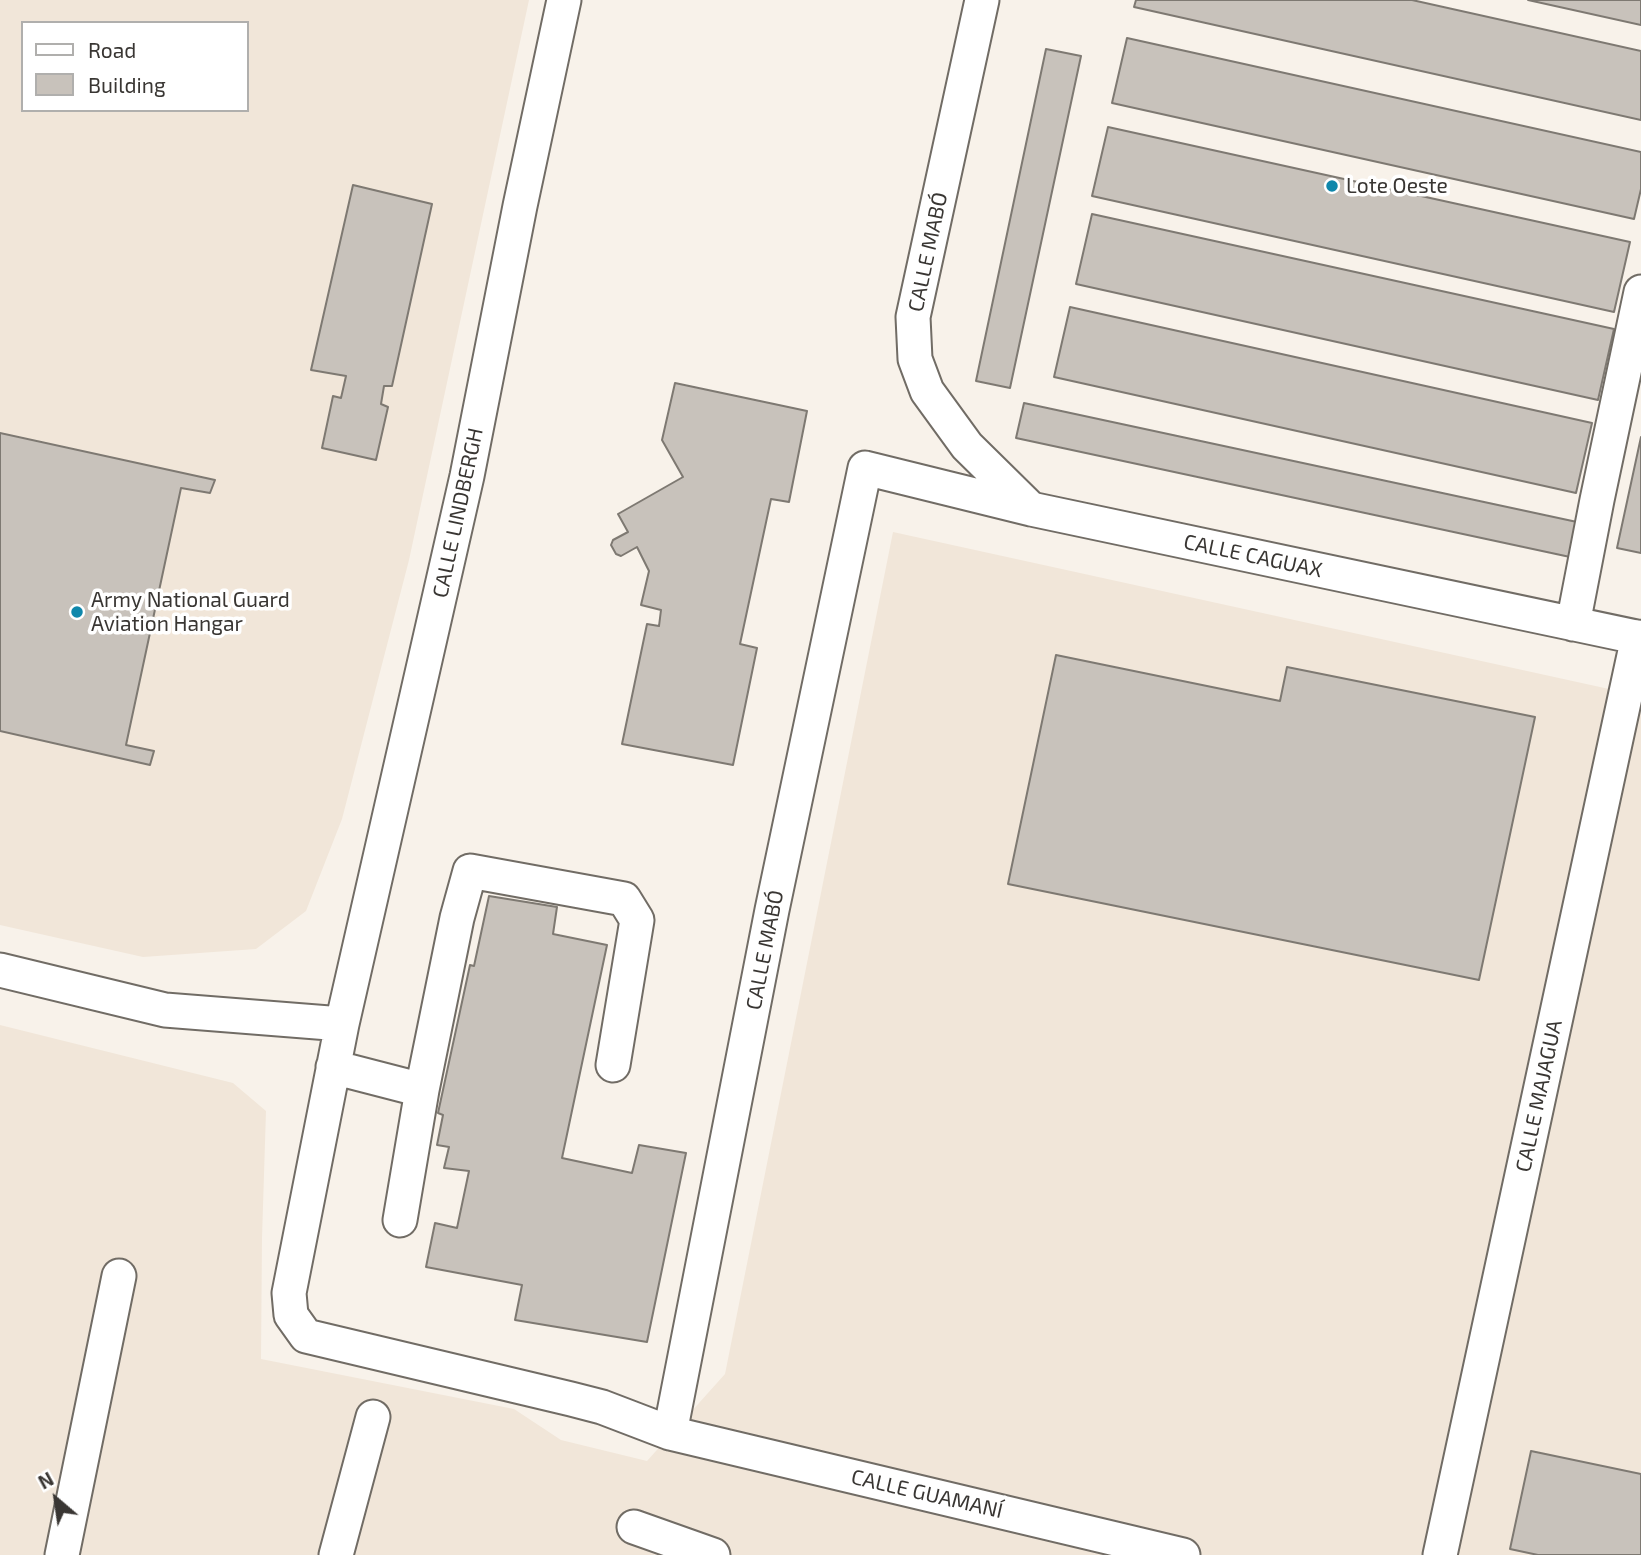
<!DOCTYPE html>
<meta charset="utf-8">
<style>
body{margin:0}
#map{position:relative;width:1641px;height:1555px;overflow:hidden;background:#f8f2ea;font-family:"Exo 2",sans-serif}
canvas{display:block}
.legend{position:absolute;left:21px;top:21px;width:228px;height:91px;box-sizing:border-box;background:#fff;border:2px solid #b0afad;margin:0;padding:9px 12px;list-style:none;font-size:21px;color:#393633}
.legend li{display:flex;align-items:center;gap:14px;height:35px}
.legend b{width:35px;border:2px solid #b0afad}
.north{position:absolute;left:21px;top:1464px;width:70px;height:70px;-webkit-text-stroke:5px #fff;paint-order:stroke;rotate:331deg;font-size:19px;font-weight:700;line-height:28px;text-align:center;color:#393633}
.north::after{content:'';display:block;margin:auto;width:24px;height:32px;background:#393633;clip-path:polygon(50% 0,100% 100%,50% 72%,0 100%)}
</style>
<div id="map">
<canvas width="1641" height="1555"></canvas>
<ul class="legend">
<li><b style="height:9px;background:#fff"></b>Road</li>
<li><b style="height:19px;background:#c8c2bb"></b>Building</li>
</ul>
<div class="north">N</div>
</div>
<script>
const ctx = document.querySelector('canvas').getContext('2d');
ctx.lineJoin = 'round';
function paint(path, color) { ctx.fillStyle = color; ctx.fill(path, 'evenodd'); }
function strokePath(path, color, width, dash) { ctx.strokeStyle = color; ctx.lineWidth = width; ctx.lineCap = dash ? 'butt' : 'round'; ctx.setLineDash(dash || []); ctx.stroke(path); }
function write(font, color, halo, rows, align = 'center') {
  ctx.font = font + ' "Exo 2",sans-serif'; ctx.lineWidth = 7; ctx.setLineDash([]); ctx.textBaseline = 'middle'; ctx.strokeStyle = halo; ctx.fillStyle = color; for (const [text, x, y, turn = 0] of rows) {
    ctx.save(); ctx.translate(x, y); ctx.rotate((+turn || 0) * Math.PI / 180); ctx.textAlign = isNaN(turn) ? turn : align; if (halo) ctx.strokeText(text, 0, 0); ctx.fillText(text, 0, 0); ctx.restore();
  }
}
paint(new Path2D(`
 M0,0H529L409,560L342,819L306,911L256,949L143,957L0,925ZM23,23H247V110H23Z
 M893,532L1641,696V1555H0V1025L233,1083L266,1111L262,1238L261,1359L514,1409L561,1440L647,1461L725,1374Z`), '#f1e6d9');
const building = new Path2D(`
 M1136,0H1412L1641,51V120L1134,7Z
 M1528,0H1641V25Z
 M1127,38L1641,152V189L1634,219L1112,103Z
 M1046,49L1081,56L1010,388L976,381Z
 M1108,127L1630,242L1614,312L1092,196Z
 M353,185L432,204L392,386H384L381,404L388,407L376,460L322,448L333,396L341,398L346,376L311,370Z
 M1092,214L1614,329L1598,400L1076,284Z
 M1070,307L1592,423L1576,493L1054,377Z
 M675,383L807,411L789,502L771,499L740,644L757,648L733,765L622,744L647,624L659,626L661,610L641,605L649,571L637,547L621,556L616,554L611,545L613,540L628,532L618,514L683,477L662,440Z
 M1024,403L1577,522L1570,557L1016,438Z
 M0,433L215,480L210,493L181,488L126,745L154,751L150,765L0,731Z
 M1641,437V553L1617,548Z
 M1056,655L1280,701L1287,667L1535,717L1479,980L1008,884Z
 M489,896L557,907L553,934L607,945L562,1158L632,1173L639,1145L686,1153L647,1342L515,1320L522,1285L426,1267L435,1223L457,1228L469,1171L444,1168L449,1147L437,1145L443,1115L438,1113L470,965L474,966Z
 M1531,1451L1641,1474V1555H1538L1510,1549Z`);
paint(building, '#c8c2bb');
strokePath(building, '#7e7972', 2);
const minor = new Path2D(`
 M564,0L520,206L467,476L342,1024L289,1293L291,1315L306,1336L571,1399L602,1407L670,1433L1183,1555
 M982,0L913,317L915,359L927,391L967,446L1031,509
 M1573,624L1597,500L1641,292
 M0,970L165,1010L342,1024
 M333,1067L422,1090L400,1220
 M422,1090L457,918L470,871L624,899L637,920L613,1065
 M670,1433L772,910L865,468L1031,509L1641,638
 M634,1527L713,1555
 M62,1555L119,1276
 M336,1555L373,1417
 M1440,1555L1638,637`);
strokePath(minor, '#716c65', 37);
strokePath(minor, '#fff', 33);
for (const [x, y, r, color] of [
 [1332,186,7,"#0f87ab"],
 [77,612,7,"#0f87ab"]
]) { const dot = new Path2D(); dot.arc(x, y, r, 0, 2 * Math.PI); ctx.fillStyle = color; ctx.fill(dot); strokePath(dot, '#fff', 2.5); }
write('21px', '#393633', '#fff', [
 ["Lote Oeste",1346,186],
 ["Army National Guard",91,600],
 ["Aviation Hangar",91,624]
], 'left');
write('21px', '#393633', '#fff', [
 ["CALLE MABÓ",928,252,-78],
 ["CALLE LINDBERGH",458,513,-78],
 ["CALLE CAGUAX",1253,556,12],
 ["CALLE MABÓ",765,950,-79],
 ["CALLE MAJAGUA",1539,1096,-78],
 ["CALLE GUAMANÍ",927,1494,13]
]);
</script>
